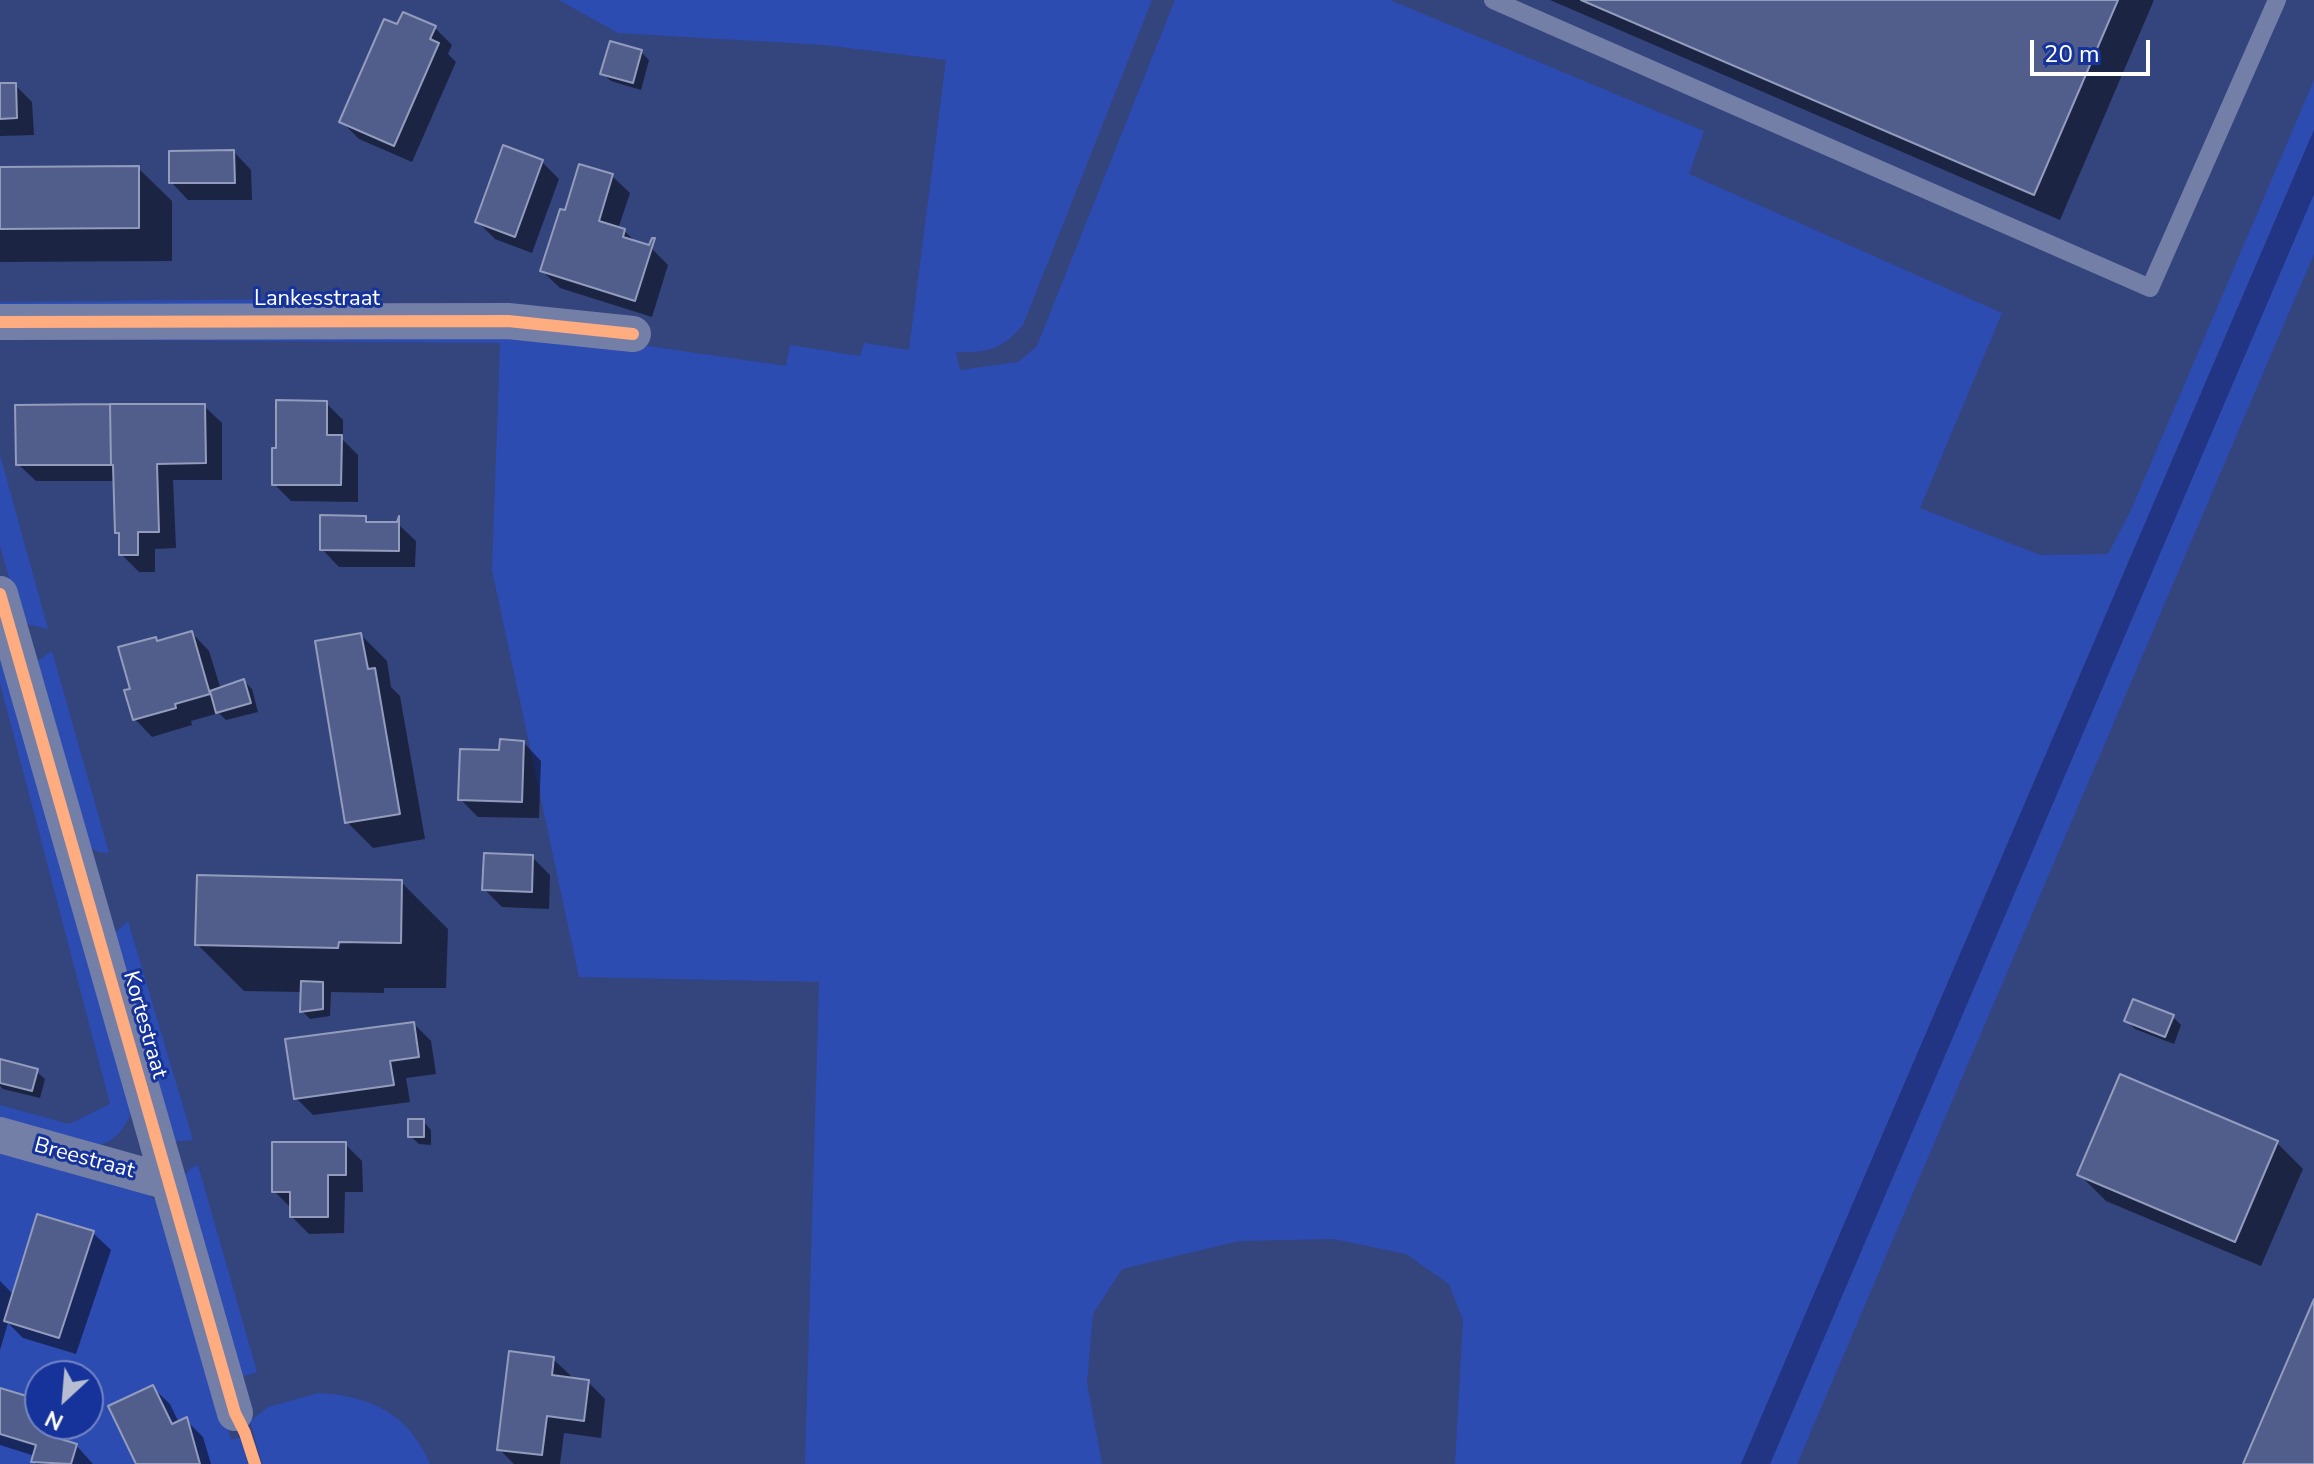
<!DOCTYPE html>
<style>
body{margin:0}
#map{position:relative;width:2314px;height:1464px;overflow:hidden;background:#34447d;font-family:"Nunito Sans",sans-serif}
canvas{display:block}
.north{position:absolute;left:24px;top:1360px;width:80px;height:80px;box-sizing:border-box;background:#16339b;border:2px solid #7385c3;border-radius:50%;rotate:206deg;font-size:22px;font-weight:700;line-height:32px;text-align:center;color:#fff}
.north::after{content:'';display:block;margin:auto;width:28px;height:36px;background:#b8bed2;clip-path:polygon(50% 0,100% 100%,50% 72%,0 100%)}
.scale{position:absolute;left:2030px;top:40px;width:120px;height:36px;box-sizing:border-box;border:4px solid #fff;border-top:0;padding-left:10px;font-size:24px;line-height:28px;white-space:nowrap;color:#fff;-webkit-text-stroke:6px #16339b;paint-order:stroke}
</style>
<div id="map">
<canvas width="2314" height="1464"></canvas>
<div class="north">N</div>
<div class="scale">20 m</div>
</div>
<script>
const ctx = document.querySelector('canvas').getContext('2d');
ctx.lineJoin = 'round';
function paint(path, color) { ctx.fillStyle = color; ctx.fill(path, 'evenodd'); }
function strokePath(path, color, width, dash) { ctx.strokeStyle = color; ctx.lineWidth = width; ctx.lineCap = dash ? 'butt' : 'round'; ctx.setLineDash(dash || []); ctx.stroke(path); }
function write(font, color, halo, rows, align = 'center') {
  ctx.font = font + ' "Nunito Sans",sans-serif'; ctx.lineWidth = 6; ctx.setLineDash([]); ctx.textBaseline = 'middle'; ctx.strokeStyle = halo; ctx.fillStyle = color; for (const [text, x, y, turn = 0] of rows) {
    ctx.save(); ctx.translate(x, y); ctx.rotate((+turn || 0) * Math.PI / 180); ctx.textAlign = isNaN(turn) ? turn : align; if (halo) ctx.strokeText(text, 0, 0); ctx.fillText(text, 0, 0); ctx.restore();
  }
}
paint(new Path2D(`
 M559,0H1152L1023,325C1002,349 988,353 956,352L960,370L1018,362L1037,346L1175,0H1390L1704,131L1689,174L2002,313L1920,508L2040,555L2108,554L2131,510L2314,80V130L1741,1464H1455L1463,1320L1449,1284L1406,1254L1334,1239L1239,1241L1122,1269L1093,1314L1087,1383L1102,1464H805L819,982L579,977L492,570L500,343L0,339L500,331L634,344L786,366L790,345L860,356L864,343L909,350L946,60L824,45L618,33Z
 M2314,194V254L1797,1464H1770Z
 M294,299L384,302L383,309L0,313V302Z
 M0,455L48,629L27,624L21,619L0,546Z
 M0,625L132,1110C124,1132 113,1143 90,1148L0,1126V1105L69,1124L110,1104L0,683Z
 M52,651L109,853L99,852L83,844L34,663Z
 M128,921L193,1140L169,1142L110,937Z
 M0,1148L145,1191L164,1209L231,1439L241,1438L248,1464H0ZM40,1376H88V1424H40Z
 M198,1165L257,1372L238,1378L180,1180L191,1168Z
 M319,1393C371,1396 409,1414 430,1464H262L250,1421L268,1407Z`), '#2d4cb2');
paint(new Path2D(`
 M2314,130V194L1770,1464H1741Z`), '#213584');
paint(new Path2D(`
 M1550,0H2154L2060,220Z
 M398,27L435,28L452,45L448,54L456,62L412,162L359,139L342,122Z
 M641,52L649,60L641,90L611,81L602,73Z
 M0,85H15L32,102L34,135L0,136Z
 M234,152L251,170L252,200H188L171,182Z
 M542,162L559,179L532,253L495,239L477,221Z
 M138,168L172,201V261L0,262V169Z
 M612,176L630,193L618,229L624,231L637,243L651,248L668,265L652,317L560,288L542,271Z
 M326,403L343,420V440L358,455V502L291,501L274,484L278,450Z
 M204,406L222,423V480H173L176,548L155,549V572H139L121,554V536L117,532L116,481H36L18,464Z
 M365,518L371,524H398L416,541L415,567H339L322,549Z
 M192,633L209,651L221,690L244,681L252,689L258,712L226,720L219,713L191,721L192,725L152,737L135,719L133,690L159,643Z
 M361,635L387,661L391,687L400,696L425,839L373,848L347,822Z
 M524,743L541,761L539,818L478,817L460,799L500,752Z
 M532,857L550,875L549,909L502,907L484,889Z
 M401,882L448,929L446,988H384V993L331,992L330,1016L310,1019L302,1011V992L244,991L197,944Z
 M2173,1017L2181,1025L2174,1044L2135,1029L2126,1021Z
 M414,1024L431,1041L436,1074L406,1078L410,1102L313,1115L296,1098Z
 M0,1063L36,1071L45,1079L40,1098L3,1089L0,1086Z
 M423,1121L431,1130V1145L419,1144L410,1136Z
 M2277,1143L2303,1169L2261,1266L2106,1201L2080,1175Z
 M345,1144L362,1161L363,1192H345L344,1233L309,1234L292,1217V1209L274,1191Z
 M38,1216L93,1233L111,1250L76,1354L23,1338L8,1323L0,1350V1281L14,1295Z
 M553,1359L571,1376L570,1380L588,1382L605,1399L601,1438L564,1433L560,1464H514L499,1449Z
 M152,1387L170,1404L179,1423L186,1420L203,1437L211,1464H138Z
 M0,1390L40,1402V1424H74L68,1443L76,1445L93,1464H36L33,1461L35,1456L0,1445Z`), '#0007');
const building = new Path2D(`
 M1581,0H2118L2034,195Z
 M403,12L436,26L430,39L439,43L394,146L339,122L384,19L397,24Z
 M610,41L642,50L633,83L600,74Z
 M0,83H16L17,118L0,119Z
 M503,145L543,160L515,237L475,222Z
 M234,150L235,183H169V151Z
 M579,164L613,174L599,221L625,229L623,237L649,245L652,238H655L635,301L540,271L560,209L565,210Z
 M139,166V228L0,229V167Z
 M276,400L327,401V435H342L341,485H272V448H276Z
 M110,404H205L206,463L157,464L159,532H138V555H119V533H115L113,465H111Z
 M110,404L111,465H16L15,405Z
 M320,515L366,516V522H397L399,516V551L320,550Z
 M192,631L210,694L175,704L176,708L133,720L124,690L130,689L118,647L156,637L157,641Z
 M361,633L368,669L375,668L400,814L345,823L315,641Z
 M244,679L251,703L216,713L210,691Z
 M500,739L524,741L522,802L458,800L460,749L499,750Z
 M484,853L533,855L532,892L482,890Z
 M197,875L402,880L401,943L339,942L338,948L195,945Z
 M301,981L323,982V1009L300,1012Z
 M2133,999L2174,1015L2165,1037L2124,1021Z
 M414,1022L419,1057L390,1061L394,1085L294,1099L285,1039Z
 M0,1059L38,1069L32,1091L0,1083Z
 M2120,1074L2278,1141L2235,1242L2077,1175Z
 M408,1119H424V1137H408Z
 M272,1142H346V1175H328V1217H290V1192H272Z
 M37,1214L94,1231L59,1338L4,1321Z
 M2314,1299V1464H2243Z
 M509,1351L554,1357L552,1375L589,1380L584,1421L547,1416L542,1455L497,1450Z
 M153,1385L172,1424L187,1417L200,1464H136L108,1406Z
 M0,1388L40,1400V1424H52L48,1435L77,1444L71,1464L31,1462L36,1445L0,1434Z`);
paint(building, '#515e8b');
strokePath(building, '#939cbc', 2);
strokePath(new Path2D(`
 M1493,0L2150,288L2277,0`), '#747fa7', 18);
strokePath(new Path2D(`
 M0,322L508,321L633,334
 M0,594L235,1413
 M0,1135L168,1182`), '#747fa7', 36);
strokePath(new Path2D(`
 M0,322L508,321L633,334
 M0,594L235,1413L245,1433L255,1464`), '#ffac80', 12);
write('22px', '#fff', '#16339b', [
 ["Lankesstraat",317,300],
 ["Kortestraat",144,1025,74],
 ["Breestraat",84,1159,15]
]);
</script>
